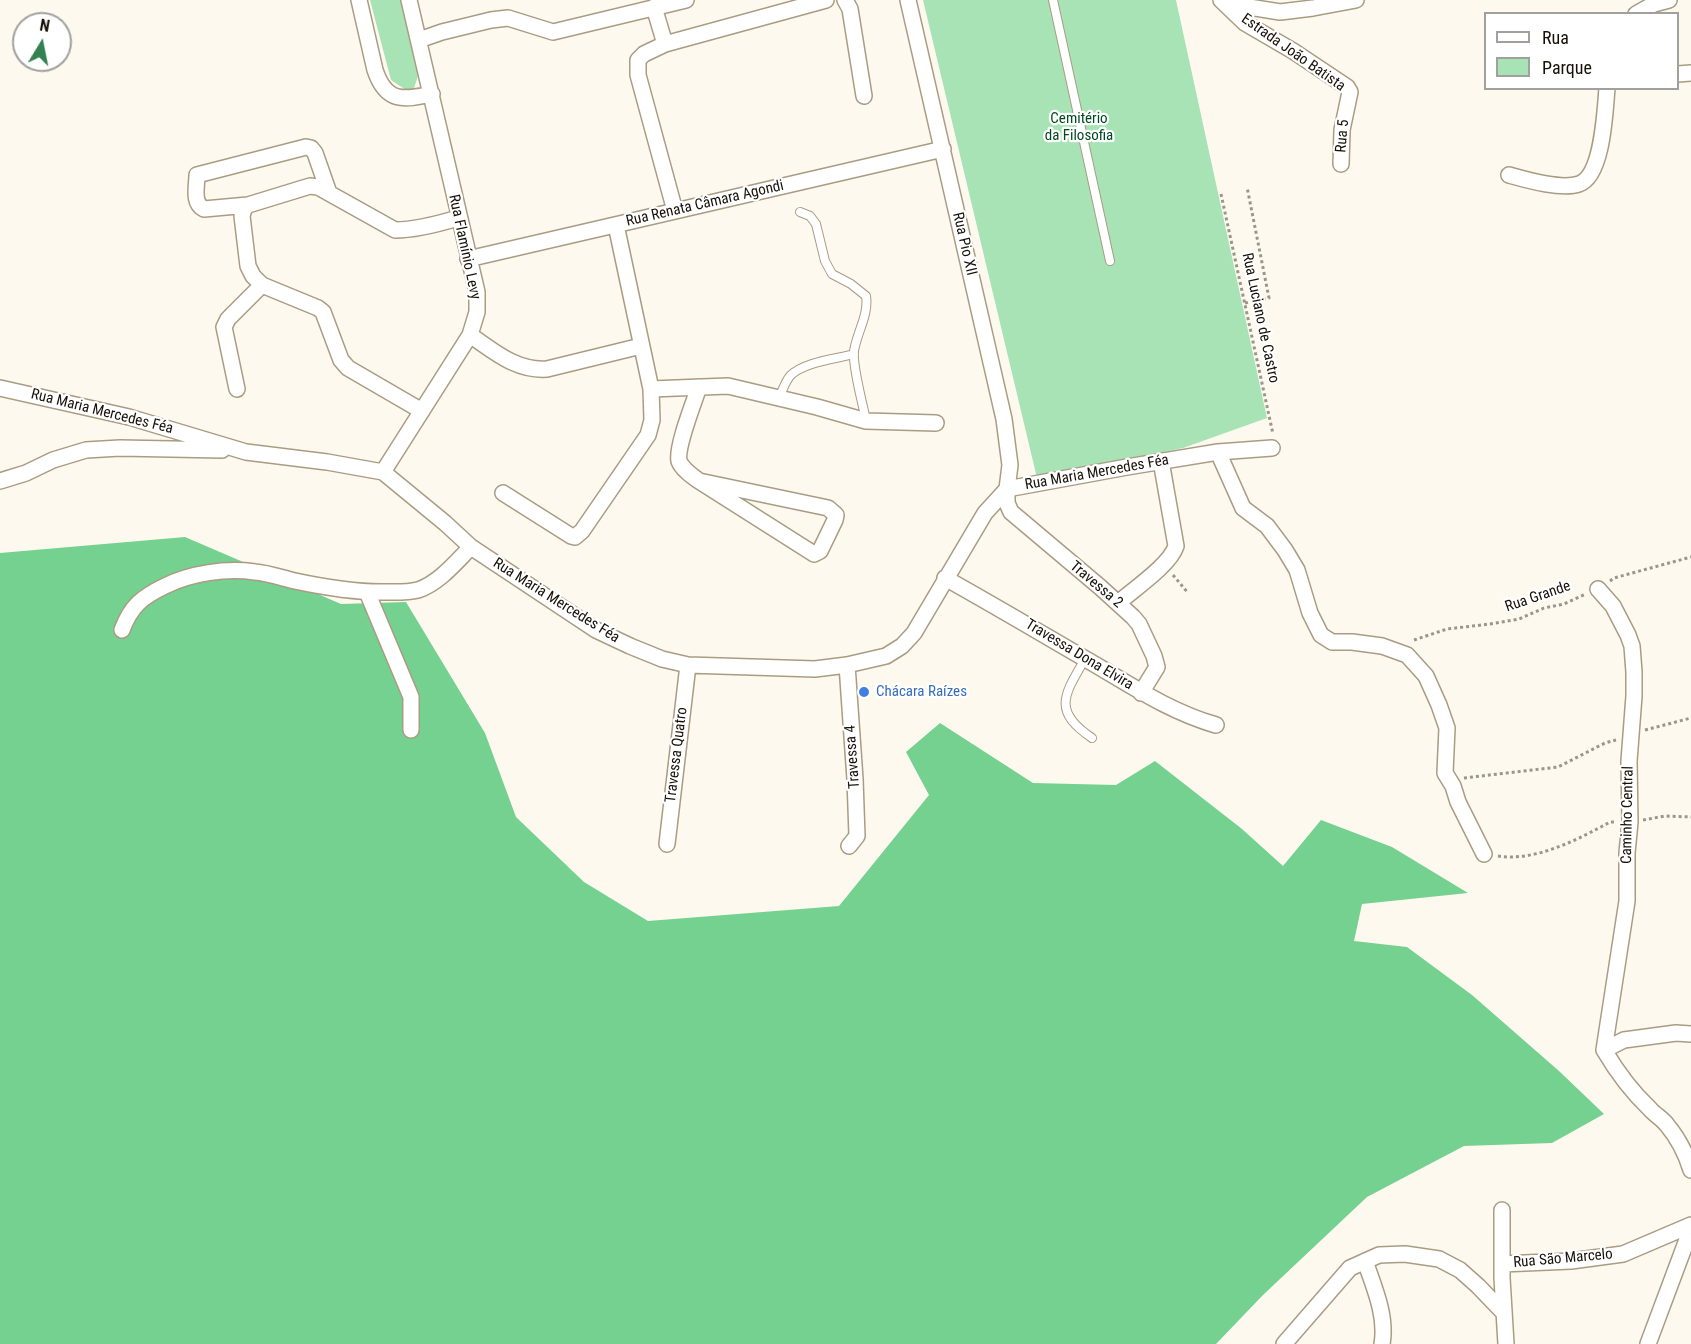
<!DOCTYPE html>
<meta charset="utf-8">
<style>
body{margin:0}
#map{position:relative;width:1691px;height:1344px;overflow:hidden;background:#fef9ee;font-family:"Roboto Condensed",sans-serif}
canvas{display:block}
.legend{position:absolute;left:1484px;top:12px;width:195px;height:78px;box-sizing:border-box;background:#fff;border:2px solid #a2a09c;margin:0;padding:8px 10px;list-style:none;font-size:18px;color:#161108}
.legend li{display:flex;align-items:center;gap:12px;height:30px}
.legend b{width:30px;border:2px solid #a2a09c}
.north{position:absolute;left:12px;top:12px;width:60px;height:60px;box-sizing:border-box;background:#fff;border:2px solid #a2a09c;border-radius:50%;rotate:10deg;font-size:16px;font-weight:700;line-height:24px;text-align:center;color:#161108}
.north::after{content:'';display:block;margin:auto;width:21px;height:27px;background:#338151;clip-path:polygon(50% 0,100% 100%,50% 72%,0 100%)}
</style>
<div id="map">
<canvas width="1691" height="1344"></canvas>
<ul class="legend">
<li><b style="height:8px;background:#fff"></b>Rua</li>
<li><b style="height:16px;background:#a7e3b5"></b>Parque</li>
</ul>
<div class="north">N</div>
</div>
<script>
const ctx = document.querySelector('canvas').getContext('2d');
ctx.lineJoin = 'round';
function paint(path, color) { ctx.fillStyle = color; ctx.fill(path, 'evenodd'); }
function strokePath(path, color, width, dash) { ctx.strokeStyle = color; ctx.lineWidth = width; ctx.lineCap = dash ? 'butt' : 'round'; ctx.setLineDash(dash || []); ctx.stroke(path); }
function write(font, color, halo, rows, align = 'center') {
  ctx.font = font + ' "Roboto Condensed",sans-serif'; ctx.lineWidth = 4.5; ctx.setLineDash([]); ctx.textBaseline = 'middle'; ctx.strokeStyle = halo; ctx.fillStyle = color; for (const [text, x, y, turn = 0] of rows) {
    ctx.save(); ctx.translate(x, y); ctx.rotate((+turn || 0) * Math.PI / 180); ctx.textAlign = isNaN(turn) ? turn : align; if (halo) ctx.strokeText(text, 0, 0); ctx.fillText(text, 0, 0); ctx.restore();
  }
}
paint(new Path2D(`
 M370,0H403L420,70L412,94L391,80Z
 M923,0H1176L1267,418L1183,448L1037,478Z`), '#a7e3b5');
paint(new Path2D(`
 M185,537L341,604L406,602L485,733L516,817L584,882L648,921L839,906L929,795L906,752L940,723L1033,783L1116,785L1155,761L1242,829L1283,866L1321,820L1392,847L1468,893L1362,904L1354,941L1407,947L1472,995L1559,1071L1604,1114L1552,1143L1464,1146L1367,1197L1263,1295L1216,1344H0V553Z`), '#75d18f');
const lane = new Path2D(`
 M1053,0L1110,261
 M800,212L810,216L816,224L825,261L832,274L851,284L866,296C869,315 857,332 854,351C852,366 863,404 866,421
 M779,397C783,390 785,382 790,376C803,362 836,359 854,354
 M1085,659C1064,695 1052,711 1092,738`);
const street = new Path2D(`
 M359,0L375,70C386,103 403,100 432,94
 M845,0L850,9L864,96
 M908,0L1004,419L1010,465L1007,489V503L1011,512L1100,587L1133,617L1139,624L1154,656L1157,667L1141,693
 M1221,0L1245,23L1293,51L1347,87L1350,92L1342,130L1341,164
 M1225,3L1280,12L1313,8L1356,0
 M654,7L665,44L826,0
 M1636,14L1654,4L1669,0
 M419,40L442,32L491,20L508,18L553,32L686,0
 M665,44L644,54L638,60V75L675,211
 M1678,74L1691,73
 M1509,175C1527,180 1561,190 1579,184C1603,176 1605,110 1607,88
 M248,205L204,209C192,203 197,186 197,175L306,147L311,148L315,153L329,193
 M468,259L943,149
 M470,335C495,352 516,371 547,369L641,346
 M699,387C694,402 676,447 679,461C682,469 692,476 699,481L828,508L836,515L835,520L820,551L814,554L699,481
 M0,388L129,417L246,452L327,462L383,472L445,523L471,547L596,630L630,646L662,659L688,665L815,669L847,665L886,656L902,646L914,633L985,513L1007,489L1127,467L1218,452L1272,448
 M237,389L224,327L228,319L262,285
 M651,389L728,386L817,407L866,421L936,423
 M422,411L348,368L341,360L323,312L318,308L262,285L253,276L248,266L242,216L244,209L248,205L310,186L318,187L395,230C416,230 438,224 458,218
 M1218,452L1243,508L1267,526L1285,550L1297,570L1310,613L1321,635L1332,642H1352L1382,646L1407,655L1426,676L1439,705L1447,728L1445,773L1453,786L1458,802L1484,854
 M383,472L470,335L477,312V292L409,0
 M0,481L26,473L53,460L86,450L120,448L222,450
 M503,493L571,536L575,537L582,531L648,435L652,420L651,389L616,225
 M945,578C997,607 1049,638 1101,668C1138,690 1174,713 1216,725
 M1598,589L1613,606L1628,635L1632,646L1634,672V696L1629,761L1630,822L1627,853V901L1604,1050
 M367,592L411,697V730
 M1118,603C1134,589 1170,565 1176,546L1161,461
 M122,630C131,606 142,597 165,586C191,573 226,568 255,572C268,573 282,578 295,581C323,587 352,592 381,592C393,592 406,593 418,590C439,583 456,562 471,547
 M847,665L855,779L857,836L849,846
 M667,844L688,665
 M1604,1050C1617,1072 1632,1092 1650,1109C1655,1115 1663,1119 1667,1125C1678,1138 1686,1154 1691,1170
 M1604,1050L1624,1040L1676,1033L1691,1034
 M1502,1210V1278L1506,1344
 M1365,1261C1374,1287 1387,1316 1382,1344
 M1502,1264L1571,1261L1623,1254L1691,1225
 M1284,1344L1350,1268L1379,1255L1405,1254L1439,1259L1460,1270L1478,1286L1504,1313
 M1648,1344L1691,1229`);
strokePath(lane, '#aa9c83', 10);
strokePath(street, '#aa9c83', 18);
strokePath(new Path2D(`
 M1221,194L1273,434
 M1245,303L1269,298L1247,187
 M1173,575L1188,593
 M1610,581L1614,578L1691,557
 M1414,640L1447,629L1490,624L1519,619L1544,608L1564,604L1586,594
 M1645,730L1691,718
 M1464,778L1558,767L1605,743L1616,740
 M1643,820L1665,816L1691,817
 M1498,856C1535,862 1579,839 1610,822H1616`), '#9b968c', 3, [3, 3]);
strokePath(lane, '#fff', 8);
strokePath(street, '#fff', 15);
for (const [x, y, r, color] of [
 [864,692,6,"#3f7fe0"]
]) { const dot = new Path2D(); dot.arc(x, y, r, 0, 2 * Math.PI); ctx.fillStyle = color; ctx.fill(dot); strokePath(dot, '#fff', 2); }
write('15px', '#161108', '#fff', [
 ["Estrada João Batista",1293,53,35],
 ["Rua 5",1343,136,-85],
 ["Rua Renata Câmara Agondi",705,204,-13],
 ["Rua Pio XII",964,244,77],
 ["Rua Flamínio Levy",464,247,78],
 ["Rua Luciano de Castro",1260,318,78],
 ["Rua Maria Mercedes Féa",102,412,14],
 ["Rua Maria Mercedes Féa",1097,473,-10],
 ["Travessa 2",1096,585,40],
 ["Rua Grande",1538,597,-19],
 ["Rua Maria Mercedes Féa",556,601,32],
 ["Travessa Dona Elvira",1079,655,31],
 ["Travessa Quatro",677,755,-83],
 ["Travessa 4",853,757,-94],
 ["Caminho Central",1628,815,-89],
 ["Rua São Marcelo",1563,1259,-5]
]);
write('15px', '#004a20', '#fff', [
 ["Cemitério",1079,119],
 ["da Filosofia",1079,136]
]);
write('15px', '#366cbe', '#fff', [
 ["Chácara Raízes",876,692]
], 'left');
</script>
